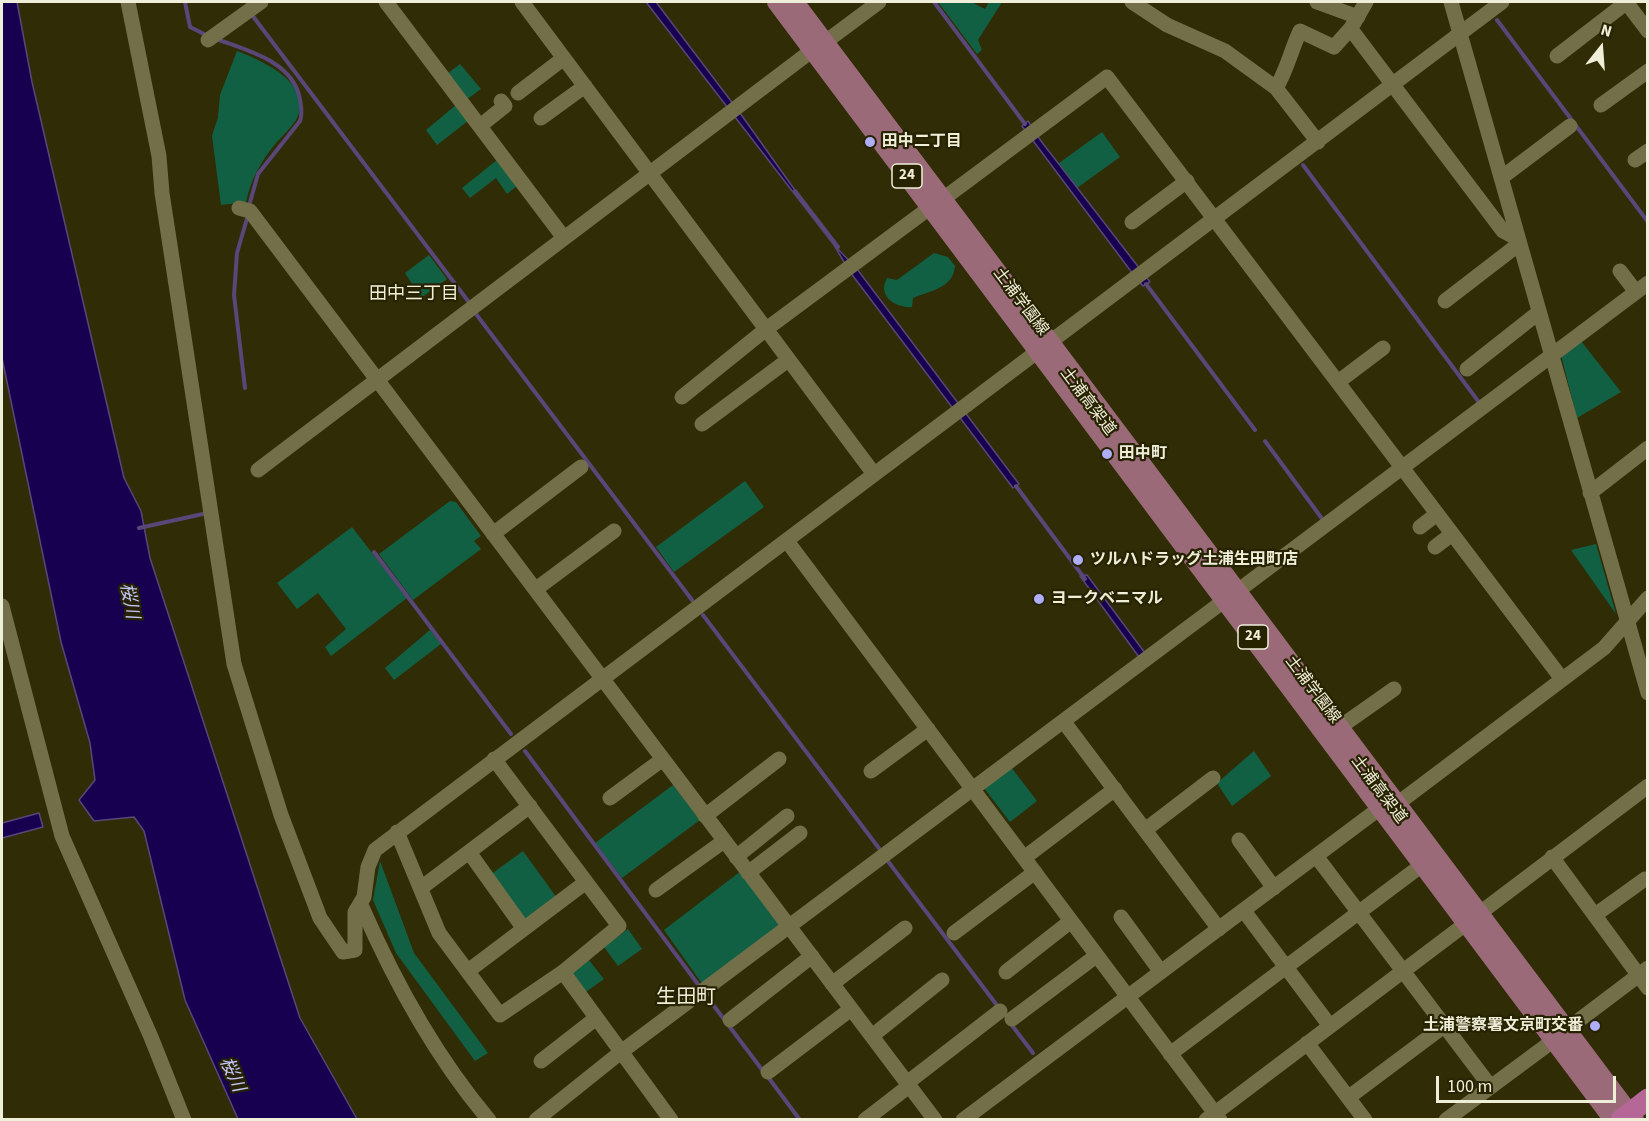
<!DOCTYPE html>
<meta charset="utf-8">
<style>
body{margin:0}
#map{position:relative;width:1649px;height:1121px;overflow:hidden;background:#302c06;font-family:"Source Sans 3",sans-serif}
canvas{display:block}
.frame{position:absolute;inset:0;border:3px solid #efeed9;pointer-events:none}
.north{position:absolute;left:1571px;top:18px;width:60px;height:60px;-webkit-text-stroke:4px #272200;paint-order:stroke;rotate:17deg;font-size:16px;font-weight:700;line-height:24px;text-align:center;color:#efeed9}
.north::after{content:'';display:block;margin:auto;width:21px;height:27px;background:#efeed9;clip-path:polygon(50% 0,100% 100%,50% 72%,0 100%)}
.scale{position:absolute;left:1436px;top:1076px;width:180px;height:27px;box-sizing:border-box;border:3px solid #efeed9;border-top:0;padding-left:8px;font-size:18px;line-height:21px;white-space:nowrap;color:#efeed9;-webkit-text-stroke:4px #272200;paint-order:stroke}
</style>
<div id="map">
<canvas width="1649" height="1121"></canvas>
<div class="frame"></div>
<div class="north">N</div>
<div class="scale">100 m</div>
</div>
<script>
const ctx = document.querySelector('canvas').getContext('2d');
ctx.lineJoin = 'round';
function paint(path, color) { ctx.fillStyle = color; ctx.fill(path, 'evenodd'); }
function strokePath(path, color, width, dash) { ctx.strokeStyle = color; ctx.lineWidth = width; ctx.lineCap = dash ? 'butt' : 'round'; ctx.setLineDash(dash || []); ctx.stroke(path); }
function write(font, color, halo, rows, align = 'center') {
  ctx.font = font + ' "Source Sans 3","Noto Sans JP",sans-serif'; ctx.lineWidth = 4.5; ctx.setLineDash([]); ctx.textBaseline = 'middle'; ctx.strokeStyle = halo; ctx.fillStyle = color; for (const [text, x, y, turn = 0] of rows) {
    ctx.save(); ctx.translate(x, y); ctx.rotate((+turn || 0) * Math.PI / 180); ctx.textAlign = isNaN(turn) ? turn : align; if (halo) ctx.strokeText(text, 0, 0); ctx.fillText(text, 0, 0); ctx.restore();
  }
}
paint(new Path2D(`
 M938,2H971L985,9L989,2H1002L978,40L982,50L977,54Z
 M237,51C261,60 317,85 296,120C290,129 282,136 275,144C260,163 251,179 246,202L221,205L212,136L218,117L220,95Z
 M460,64L481,89L466,100L447,74Z
 M456,105L468,121L437,145L426,130Z
 M1102,132L1120,157L1077,188L1059,163Z
 M497,160L517,186L507,194L496,178L470,198L462,188Z
 M934,253L948,257L955,266C953,288 932,290 913,298L912,307C895,308 877,296 887,278L897,280Z
 M429,255L447,279L421,298L405,273Z
 M1581,341L1621,392L1577,418L1561,355Z
 M745,481L764,507L674,572L656,547Z
 M450,501L456,502L481,536L474,541L481,549L413,600L379,554Z
 M352,527L407,598L331,656L325,647L346,629L318,593L297,609L277,583Z
 M1596,544L1616,614L1571,550Z
 M430,630L441,644L394,680L385,668Z
 M1254,751L1271,776L1232,806L1217,783Z
 M1011,767L1037,801L1010,822L984,788Z
 M673,785L700,820L622,878L595,843Z
 M523,851L557,898L526,921L490,875Z
 M380,861L414,953L488,1053L475,1061L396,953L373,900Z
 M741,871L782,926L703,985L664,930Z
 M628,929L642,949L618,966L604,947Z
 M588,959L604,979L583,994L570,978L572,971Z`), '#126044');
const water = new Path2D(`
 M2,2H17L32,82L124,478L141,511L150,558L300,1018L357,1119H238L185,1000L144,831L134,817L94,821L79,800L95,780L90,743L61,642L2,358Z
 M646,2H656L740,113L834,245L857,269L1019,484L1013,488L850,272L834,245Z
 M1028,121L1041,141L1150,282L1143,286L1130,270L1022,126Z
 M1087,575L1145,653L1139,657L1080,576Z
 M39,813L43,827L2,838V823Z`);
paint(water, '#17004f');
strokePath(water, '#584778', 1.5);
strokePath(new Path2D(`
 M185,2L190,27L206,35
 M934,2L1025,124
 M252,15L468,301
 M1497,20L1648,222
 M219,40C249,51 293,62 300,99C301,107 303,113 300,121L258,174L249,206
 M1303,165L1478,401
 M795,191L838,247
 M1146,284L1255,430
 M476,314L692,600
 M245,388L234,295L237,253L248,215
 M1265,441L1323,520
 M1016,486L1085,579
 M139,528L203,514
 M374,552L511,734
 M703,615L881,851
 M525,751L700,987
 M887,860L999,1008
 M711,1002L763,1071
 M1011,1024L1033,1053
 M768,1077L800,1120`), '#584778', 4);
strokePath(new Path2D(`
 M128,2L159,156L162,193L234,664L281,815L320,918L343,952L355,950V912L364,897L368,867L375,850L1502,2
 M386,2L564,238
 M522,2L874,474
 M1132,2L1167,25L1225,51L1276,88L1318,142
 M1317,2L1358,17
 M1366,2L1351,28L1353,32L1503,231L1518,239
 M1451,2L1648,693
 M1626,2L1648,31
 M832,37L879,2
 M208,40L261,2
 M1557,56L1627,2
 M1276,88C1287,70 1291,50 1300,31L1334,47L1351,28
 M518,93L564,58
 M1601,105L1648,71
 M541,118L585,86
 M480,126L505,106L501,101
 M1635,160L1648,151
 M1501,178L1570,126
 M943,199L1107,77L1562,679
 M239,208L250,211L935,1120
 M1132,222L1187,181
 M1620,271L1636,292
 M1445,301L1519,244
 M1467,369L1538,313
 M1338,382L1383,348
 M682,397L765,330L924,212
 M702,424L788,360
 M258,470L806,55
 M1590,493L1648,448
 M1420,527L1437,514
 M493,534L581,467
 M787,541L1220,1120
 M1435,547L1452,534
 M536,589L614,531
 M1239,590L1648,283
 M2,606L62,836L151,1037L184,1120
 M1064,722L1219,929
 M1340,727L1394,689
 M871,771L928,729
 M610,798L663,759
 M705,816L779,759
 M1145,830L1213,778
 M397,832L439,933L500,1015L563,972L619,926L494,759
 M1239,840L1274,888
 M469,852L524,929
 M1316,856L1490,1086
 M736,857L787,816
 M1552,857L1648,988
 M1024,858L1115,789
 M748,873L800,833
 M421,888L530,806
 M656,890L724,841
 M361,905C394,981 435,1056 489,1120
 M1244,911L1330,1026
 M1595,915L1645,879
 M1121,917L1161,972
 M954,933L1035,872
 M468,971L586,882
 M563,972L671,1120
 M1006,972L1071,921
 M832,984L905,928
 M1012,1019L1096,956
 M730,1020L812,956
 M1574,1024L1648,968
 M872,1036L942,980
 M1307,1043L1365,1120
 M1170,1054L1422,865
 M541,1061L595,1019
 M768,1072L851,1009
 M907,1083L1000,1011
 M1349,1097L1444,1026
 M536,1120L621,1052L1225,600
 M865,1120L909,1086
 M963,1120L1380,808L1397,804L1604,648L1648,598
 M1206,1120L1648,786
 M1446,1120L1554,1040`), '#736f49', 15);
strokePath(new Path2D(`
 M776,2L1613,1120
 M795,2L1635,1120`), '#9b6a78', 18);
strokePath(new Path2D(`
 M1621,1120L1648,1099`), '#b56797', 21);
for (const [x, y, r, color] of [
 [870,142,6,"#aeaefb"],
 [1107,454,6,"#aeaefb"],
 [1078,560,6,"#aeaefb"],
 [1039,599,6,"#aeaefb"],
 [1595,1026,6,"#aeaefb"]
]) { const dot = new Path2D(); dot.arc(x, y, r, 0, 2 * Math.PI); ctx.fillStyle = color; ctx.fill(dot); strokePath(dot, '#272200', 2); }
for (const [x, y, w] of [
 [907,176,30],
 [1253,637,30]
]) { const box = new Path2D(); box.roundRect(x - w / 2, y - 12, w, 24, 4.5); ctx.fillStyle = '#272200'; ctx.fill(box); strokePath(box, '#efeed9', 1.5); }
write('bold 15px', '#efeed9', null, [
 ["24",907,176],
 ["24",1253,637]
]);
write('bold 16px', '#efeed9', '#272200', [
 ["田中二丁目",882,142],
 ["田中町",1119,454],
 ["ツルハドラッグ土浦生田町店",1090,560],
 ["ヨークベニマル",1051,599],
 ["土浦警察署文京町交番",1583,1026,"right"]
], 'left');
write('16px', '#efeed9', '#272200', [
 ["土浦学園線",1020,302,53],
 ["土浦高架道",1087,402,53],
 ["土浦学園線",1312,690,53],
 ["土浦高架道",1378,790,53]
]);
write('18px', '#efeed9', '#272200', [
 ["田中三丁目",414,295]
]);
write('italic 18px', '#c5c6fd', '#272200', [
 ["桜川",128,601,79],
 ["桜川",231,1075,66]
]);
write('20px', '#efeed9', '#272200', [
 ["生田町",686,999]
]);
</script>
